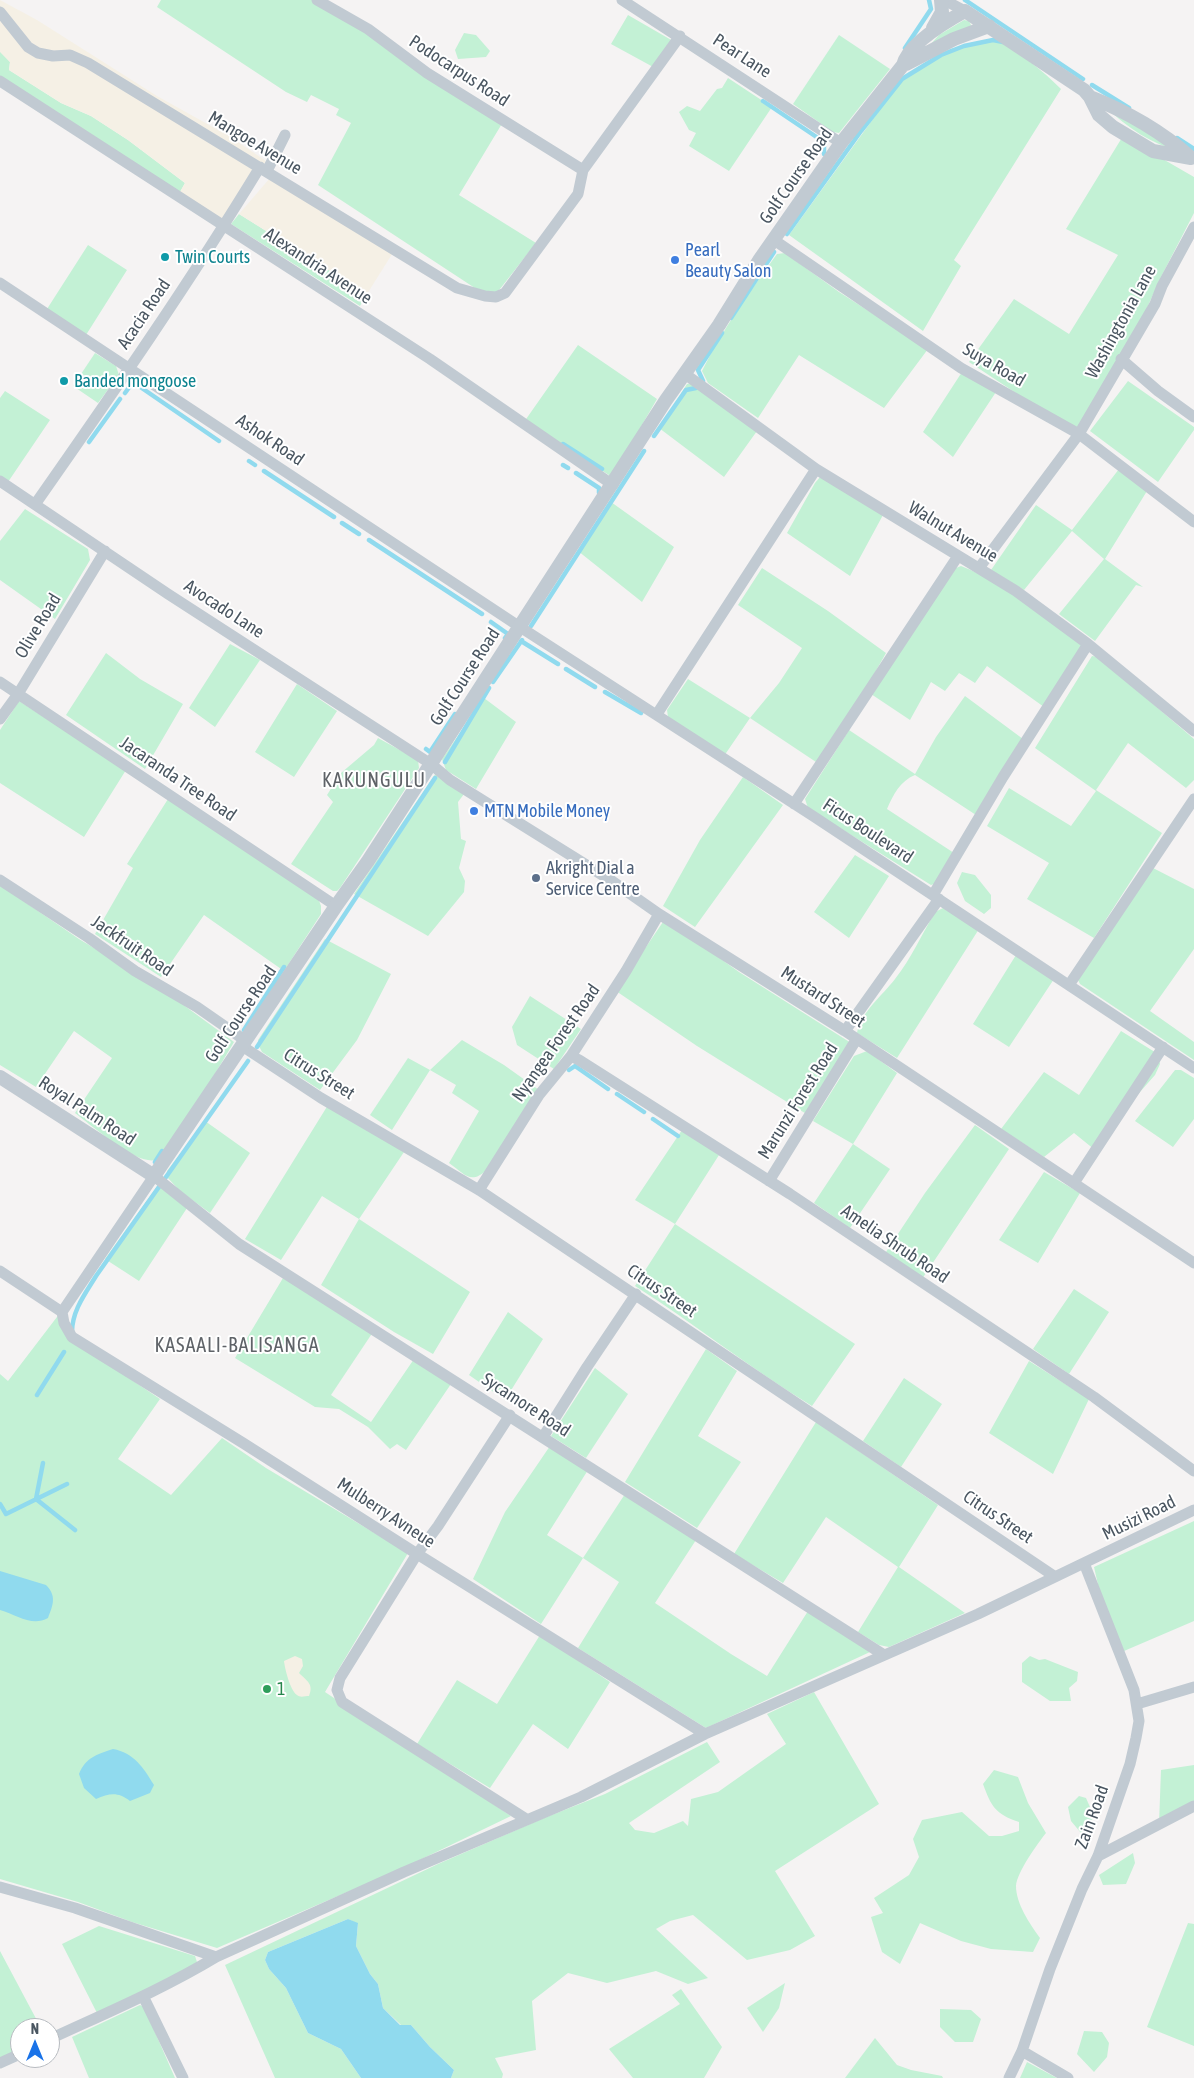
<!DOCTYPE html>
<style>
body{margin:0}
#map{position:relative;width:1194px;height:2078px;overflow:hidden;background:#f5f3f3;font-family:"Asap Condensed",sans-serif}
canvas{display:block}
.north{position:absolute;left:10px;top:2018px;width:50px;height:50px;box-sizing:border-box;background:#fff;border:1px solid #b7bbc0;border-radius:50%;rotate:0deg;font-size:14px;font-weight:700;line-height:20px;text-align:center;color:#4a5661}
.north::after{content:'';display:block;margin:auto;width:18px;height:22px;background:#1a73e8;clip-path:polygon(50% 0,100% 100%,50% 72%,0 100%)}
</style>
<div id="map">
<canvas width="1194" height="2078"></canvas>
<div class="north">N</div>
</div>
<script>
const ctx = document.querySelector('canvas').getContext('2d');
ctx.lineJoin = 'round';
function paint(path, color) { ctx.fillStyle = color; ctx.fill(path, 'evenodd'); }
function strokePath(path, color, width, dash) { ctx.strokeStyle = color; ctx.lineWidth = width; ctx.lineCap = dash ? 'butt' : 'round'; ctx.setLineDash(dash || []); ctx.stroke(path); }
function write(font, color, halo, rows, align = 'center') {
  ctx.font = font + ' "Asap Condensed",sans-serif'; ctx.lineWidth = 4; ctx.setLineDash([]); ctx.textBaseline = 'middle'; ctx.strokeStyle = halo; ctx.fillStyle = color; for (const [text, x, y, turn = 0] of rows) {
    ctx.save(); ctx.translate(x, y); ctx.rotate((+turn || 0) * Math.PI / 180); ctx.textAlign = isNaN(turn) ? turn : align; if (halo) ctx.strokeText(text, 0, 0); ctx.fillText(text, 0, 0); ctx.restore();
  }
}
paint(new Path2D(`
 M161,0H317L503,122L459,195L536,243L496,294H484L318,185L351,123L336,115L339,109L311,95L307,102L286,92L157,7Z
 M628,15L673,41L655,68L611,44Z
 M964,20L969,21L971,25L970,29L930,45L939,35Z
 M464,33L476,35L490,51L486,57L458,59L455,50Z
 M839,35L890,69L839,133L833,132L793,104Z
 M996,40C1021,53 1041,69 1061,89L954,260L961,266L923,331L789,235L902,79L950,49L982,42Z
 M0,51L10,62L9,70L61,103L91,116L128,140L185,183L180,192L0,76Z
 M728,78L772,107L729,171L689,146L696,133L689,130L679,112L687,106L700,111L717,89L722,88Z
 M1106,107L1181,152C1152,144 1127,128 1106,107Z
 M1123,136L1194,177V213L1162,275L1120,367L1076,429L1025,399L969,362L1014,299L1069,334L1118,255L1066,229Z
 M239,214L367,294L360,306L231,224Z
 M88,245L127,270L86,335L47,309Z
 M785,253L839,292L928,349L884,408L799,355L758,418L708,383L702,371C722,330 750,291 777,254Z
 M578,345L657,399L613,475H609L524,422Z
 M95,353L116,366L119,375L98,403L73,386Z
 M962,372L996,392L953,457L923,432Z
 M1128,381L1194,427V430L1158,482L1090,431Z
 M693,383L757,431L724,477L659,428L687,384Z
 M5,391L50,420L8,482L0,477V398Z
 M1119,469L1147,491L1105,559L1143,587L1136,585L1095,641L1059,614L1104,559L1072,531L1024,590L991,570L1036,505L1072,530Z
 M820,477L883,515L850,576L787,533L815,483Z
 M611,502L674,547L642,602L578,551Z
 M25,509L88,549L90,560L55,619L0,580V541Z
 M961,566C1007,583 1046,617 1084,646L1044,707L987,666L975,683L959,673L945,691L931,682L910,720L871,694L956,568Z
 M762,568L828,611L886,653L865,690L816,762L750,718L724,756L668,717L667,710L688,679L750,718L779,683L802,648L738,605Z
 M230,644L260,660L215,727L189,708Z
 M106,653L140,679L183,704L145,769L66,715Z
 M1092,656L1098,657L1194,739V780L1186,788L1128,743L1096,790L1162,833L1094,938L1027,899L1049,863L987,826L1009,788L1071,826L1096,791L1035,748Z
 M297,684L337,711L294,777L255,752Z
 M965,696L1023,739L976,815L915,775C900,781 893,795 887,809L954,853L934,884L931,885L808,808L805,799L849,730L915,774L936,737Z
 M484,698L516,722L476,789L446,770L442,759Z
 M19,701L126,770L84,837L0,783V730Z
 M378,738L418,760L419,768L340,888L337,891H333L291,864L333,802L327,795L341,773L374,745Z
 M436,773L464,794L458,802L461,839L466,841L459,868L465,881L464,892L428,936L354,894Z
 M743,777L783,805L695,927L663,906L700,840Z
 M168,799L318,898L321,906V914L284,971L204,915L161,977L95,934L133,868L127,864Z
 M855,855L889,876L849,938L814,912Z
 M1153,868L1194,889V949L1150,1011L1194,1042V1060L1080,984L1077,978Z
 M962,872L975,875L991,895V908L984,914L965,901L957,883Z
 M0,885L79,939L159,987L234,1042L195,1107L160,1159C156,1160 152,1161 148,1160C129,1158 91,1125 75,1113L112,1058L74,1031L36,1087L0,1065Z
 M945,907L979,929L897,1058L857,1033C861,1012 882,996 895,979C911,959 922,934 935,912Z
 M665,919L739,972L851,1043L808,1115L697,1046L616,991Z
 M325,939L391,974L357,1040L320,1090L262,1052L259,1046L258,1040Z
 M1016,955L1054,979L1009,1047L973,1024Z
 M530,996L581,1029L554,1069L517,1045L512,1027Z
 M1121,1031L1158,1054L1160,1064L1155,1075L1117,1118L1095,1150L1074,1133L1044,1157L1001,1129L1044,1072L1079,1095Z
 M462,1040L504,1065L539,1090L487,1170C470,1185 465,1174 449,1163L479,1111L452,1093L456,1085L430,1070L392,1130L370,1115L408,1058L430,1070Z
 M867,1051L897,1073L853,1144L890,1169L850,1228L814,1203L853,1144L813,1121L854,1056Z
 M1175,1070H1181L1194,1078V1119L1173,1147L1135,1121Z
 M328,1105L404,1152L359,1219L470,1292L433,1354L394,1332L321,1285L359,1219L322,1196L281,1260L245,1239Z
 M205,1121L250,1153L210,1213L180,1191L167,1177V1171Z
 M975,1125L1009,1149L922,1279L886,1252L925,1193Z
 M682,1130L719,1155L675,1224L855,1344L812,1406C751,1369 695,1324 635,1286L675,1224L635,1200Z
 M1044,1172L1080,1193L1038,1263L999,1240Z
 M158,1185L189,1205L139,1281L105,1259Z
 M283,1278L373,1332L331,1395L371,1422L414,1359L451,1384L406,1450L397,1444L390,1449L368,1427L339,1409L315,1407L235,1358Z
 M1074,1289L1109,1312L1069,1374L1033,1349Z
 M508,1312L543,1339L505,1400L469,1375Z
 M60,1313L68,1337L160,1399L118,1459L171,1495L222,1438L266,1468L408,1553L325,1692L511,1816L401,1869L217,1948L132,1922L78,1902L0,1879V1374L8,1381Z
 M706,1349L737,1371L698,1436L741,1462L697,1528L625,1482Z
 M1029,1361L1089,1399L1053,1474L989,1433Z
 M595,1368L628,1394L586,1458L551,1436Z
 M904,1378L942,1404L901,1467L863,1441Z
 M816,1422L938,1505L899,1567L965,1613L889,1647L879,1645L858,1632L898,1567L826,1517L783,1583L734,1554Z
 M550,1446L588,1470L547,1535L583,1558L625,1494L696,1540L655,1603L731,1654L767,1676L808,1611L870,1652L706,1728L578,1648L619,1582L583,1558L541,1624L473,1579L505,1512Z
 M1194,1521V1621L1124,1651L1099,1589L1094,1567Z
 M540,1635L610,1682L568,1749L533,1724L490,1788L417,1744L457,1680L497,1704Z
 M1030,1656L1039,1660L1045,1659L1078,1672L1077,1681L1069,1688L1071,1701H1050L1022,1682V1663Z
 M814,1692L879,1804L775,1871L815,1936L790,1950L747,1960L693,1915L670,1921L656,1929L708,1978L688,1984L656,1971L607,1983L568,1973L532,2001L536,2050L495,2058L503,2074L502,2078H451L454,2070L430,2047L411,2025H401L383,2008L378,1984L370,1974L356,1946L358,1924L348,1919L268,1952L265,1960L269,1969L286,1988L308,2033L341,2049L361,2078H275L225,1965L438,1864L544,1818L605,1794L707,1742L720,1762L629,1823L635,1830L654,1833L683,1821L688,1826L691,1799L718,1792L786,1744L767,1714Z
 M1194,1765V1804L1159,1824L1161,1770Z
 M994,1770L1018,1777L1028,1803L1046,1833C1038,1843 1017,1872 1016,1886C1016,1904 1030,1924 1040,1938L1033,1952L991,1949L961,1941L920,1923L900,1964L882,1952L871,1917L883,1913L874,1898L909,1875L919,1857L913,1839L922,1820L962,1812L989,1836H1002L1019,1831V1822C995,1814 991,1806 983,1784Z
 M1079,1796L1086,1798L1093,1814L1089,1831L1081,1833L1071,1821L1068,1807Z
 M1133,1853L1135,1863L1126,1884L1103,1885L1099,1875Z
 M1188,1923L1194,1924V2046L1147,2027Z
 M99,1926L195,1956L198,1965L97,2013L62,1944Z
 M0,1951L41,2028H20V2050L0,2059Z
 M785,1983L779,2008L763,2032L747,2008Z
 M681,1989L722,2047L704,2078H633L609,2049L680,2004L672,1995Z
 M140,2005L144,2007L175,2078H89L72,2037Z
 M940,2009L971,2010L981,2019L973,2042H955L940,2027Z
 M1084,2031L1102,2032L1109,2043L1107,2057L1094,2072L1077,2054Z
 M875,2038L897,2065L911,2070L942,2076L943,2078H845Z
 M1027,2062L1057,2078H1020Z`), '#c3f1d5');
paint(new Path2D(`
 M0,0L37,20L157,96L229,136L266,161L224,221L180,192L185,183L128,140L91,116L61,103L9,70L10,62L0,52Z
 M270,178L394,251L367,294L239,214Z
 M295,1656L302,1659L303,1666L299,1673C307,1681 314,1684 309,1696C305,1696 300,1698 297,1695C290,1690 285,1669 284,1661Z`), '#f5f0e5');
paint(new Path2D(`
 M0,1571L46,1585C57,1596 53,1605 48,1618C32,1627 17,1615 0,1610Z
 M113,1749C134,1753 143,1767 154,1785L150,1793L130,1801C118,1792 110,1793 96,1799L84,1788L79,1774C86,1757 96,1755 113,1749Z
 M348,1919L358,1923L356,1946L370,1974L378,1984L383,2008L400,2025H411L430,2047L454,2070L451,2078H361L341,2049L308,2033L286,1988L269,1969L265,1960L268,1952Z`), '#90daee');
strokePath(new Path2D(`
 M965,0L1083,79
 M905,48L931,9L929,0
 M1092,85L1129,108
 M763,101L821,140L824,146V154
 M1177,138L1194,149
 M787,234L861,131L902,79L941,55L964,46L993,40L1003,42
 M731,318L774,252
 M703,381L698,370L722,333
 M125,393L133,382L219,441
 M654,436L686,390L696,388
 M89,442L120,399
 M563,444L602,469
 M249,461L255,465
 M563,465L568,468
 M264,471L334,517
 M576,473L599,488V493
 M342,523L359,534
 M369,540L482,614
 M491,622L508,634L505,638
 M531,626L644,451
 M521,641L558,664
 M566,669L595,687
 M493,682L522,640
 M605,692L641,713
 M426,749L430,752L455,714
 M445,762L489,688
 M244,1030L284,967
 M257,1047L435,778
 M569,1070L575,1066L608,1089
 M617,1094L644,1112
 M653,1119L678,1136
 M155,1162L162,1151
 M72,1332C72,1311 85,1294 96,1276L248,1061
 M37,1395L64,1352
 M43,1463L36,1499L75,1530
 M0,1504L6,1514L67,1484`), '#90daee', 4.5);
strokePath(new Path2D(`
 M317,0L368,29L427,73L583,170
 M622,0L841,143
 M944,0L965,11
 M0,12L28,47L38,53L53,56L70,55L88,63L457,288L485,296L496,297L505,293L578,194L583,170L680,36
 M0,81L430,359L613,485
 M267,171L285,135
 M774,240L961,368L1079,434L1194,522
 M0,283L520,627L813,816L1194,1068
 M1121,359L1158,391L1194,417
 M685,374L816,469L1016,591L1088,644L1194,731
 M0,481L168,594L431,764L450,780L612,881L659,914L845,1031L1194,1263
 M36,503C113,393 190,282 260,167
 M979,568L1079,434L1155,304L1162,286L1194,227
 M0,682L336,906
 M657,714L816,469
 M0,719L18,694L105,551
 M794,804L958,556
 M0,880L89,938L135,971L197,1007L246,1041
 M933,895L1003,777L1088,644
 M1069,985L1194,799
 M845,1031L939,899
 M242,1046L321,1098L479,1190L1054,1576
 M571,1056L579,1060L790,1194L1094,1397L1194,1471
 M769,1181L856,1040
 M1074,1183L1163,1047
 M479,1190L539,1095L571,1056L626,971L659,914
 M0,1271L62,1312
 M62,1312L154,1176L239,1244L884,1655
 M62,1312L64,1323L72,1337L243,1443L414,1552L705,1734
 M510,1415L438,1526L417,1554L340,1678L337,1690L342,1702L526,1819
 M543,1437L587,1367L636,1294
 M1137,1704L1194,1687
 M1098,1856L1194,1806
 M0,1887L75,1908L216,1957
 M143,1996L183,2078
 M50,2039C106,2013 163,1989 216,1957L404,1872L581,1797L705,1734L978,1614L1194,1510
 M1022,2051L1068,2078
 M0,2063L20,2054
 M1009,2078L1022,2051L1050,1969L1082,1889L1098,1856L1130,1764L1136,1738L1139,1721L1134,1690L1084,1563`), '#c1cad2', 11);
strokePath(new Path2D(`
 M933,28L942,12L941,0
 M906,64L954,39L989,26
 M1090,97C1126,111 1164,133 1191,158
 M0,1077L154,1176L336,906L368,861L666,400L719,325L760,259L841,143L903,65C908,44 947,21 965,11L1084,90L1090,97L1099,115L1113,127L1153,151L1191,158`), '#c1cad2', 14);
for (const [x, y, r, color] of [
 [165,257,5,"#0f9aa8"],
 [675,260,5,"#3f7fe0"],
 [64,381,5,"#0f9aa8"],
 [474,811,5,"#3f7fe0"],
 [536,878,5,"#5c6f8a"],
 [267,1689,5,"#2e9e5b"]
]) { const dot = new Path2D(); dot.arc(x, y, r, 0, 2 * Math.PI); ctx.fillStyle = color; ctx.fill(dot); strokePath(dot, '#fff', 2); }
write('18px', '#4a5661', '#fff', [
 ["Pear Lane",742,56,33],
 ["Podocarpus Road",459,71,33],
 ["Mangoe Avenue",255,143,31],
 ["Golf Course Road",796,176,-55],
 ["Alexandria Avenue",318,266,33],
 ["Acacia Road",144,314,-56],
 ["Washingtonia Lane",1121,322,-61],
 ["Suya Road",994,365,30],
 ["Ashok Road",270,440,34],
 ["Walnut Avenue",953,532,31],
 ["Avocado Lane",224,609,33],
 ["Olive Road",38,626,-59],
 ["Golf Course Road",465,677,-57],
 ["Jacaranda Tree Road",178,779,34],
 ["Ficus Boulevard",868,831,33],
 ["Jackfruit Road",132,946,34],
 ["Mustard Street",823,997,33],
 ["Golf Course Road",241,1014,-56],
 ["Nyangea Forest Road",556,1043,-55],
 ["Citrus Street",319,1074,32],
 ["Marunzi Forest Road",798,1101,-58],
 ["Royal Palm Road",87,1111,33],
 ["Amelia Shrub Road",895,1244,34],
 ["Citrus Street",662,1291,34],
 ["Sycamore Road",526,1405,33],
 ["Mulberry Avneue",386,1513,33],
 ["Citrus Street",998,1517,34],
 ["Musizi Road",1139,1518,-26],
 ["Zain Road",1092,1817,-70]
]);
write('18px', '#366cbe', '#fff', [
 ["Pearl",685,250],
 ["Beauty Salon",685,271],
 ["MTN Mobile Money",484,811]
], 'left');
write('18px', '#0d838f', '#fff', [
 ["Twin Courts",175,257],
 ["Banded mongoose",74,381]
], 'left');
write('18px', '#4e5e75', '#fff', [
 ["Akright Dial a",546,868],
 ["Service Centre",546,889]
], 'left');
write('18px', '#27864d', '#fff', [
 ["1",277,1689]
], 'left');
ctx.letterSpacing = '1px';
write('20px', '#5f6368', '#fff', [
 ["KAKUNGULU",374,781],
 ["KASAALI-BALISANGA",237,1346]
]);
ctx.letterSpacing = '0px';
</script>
